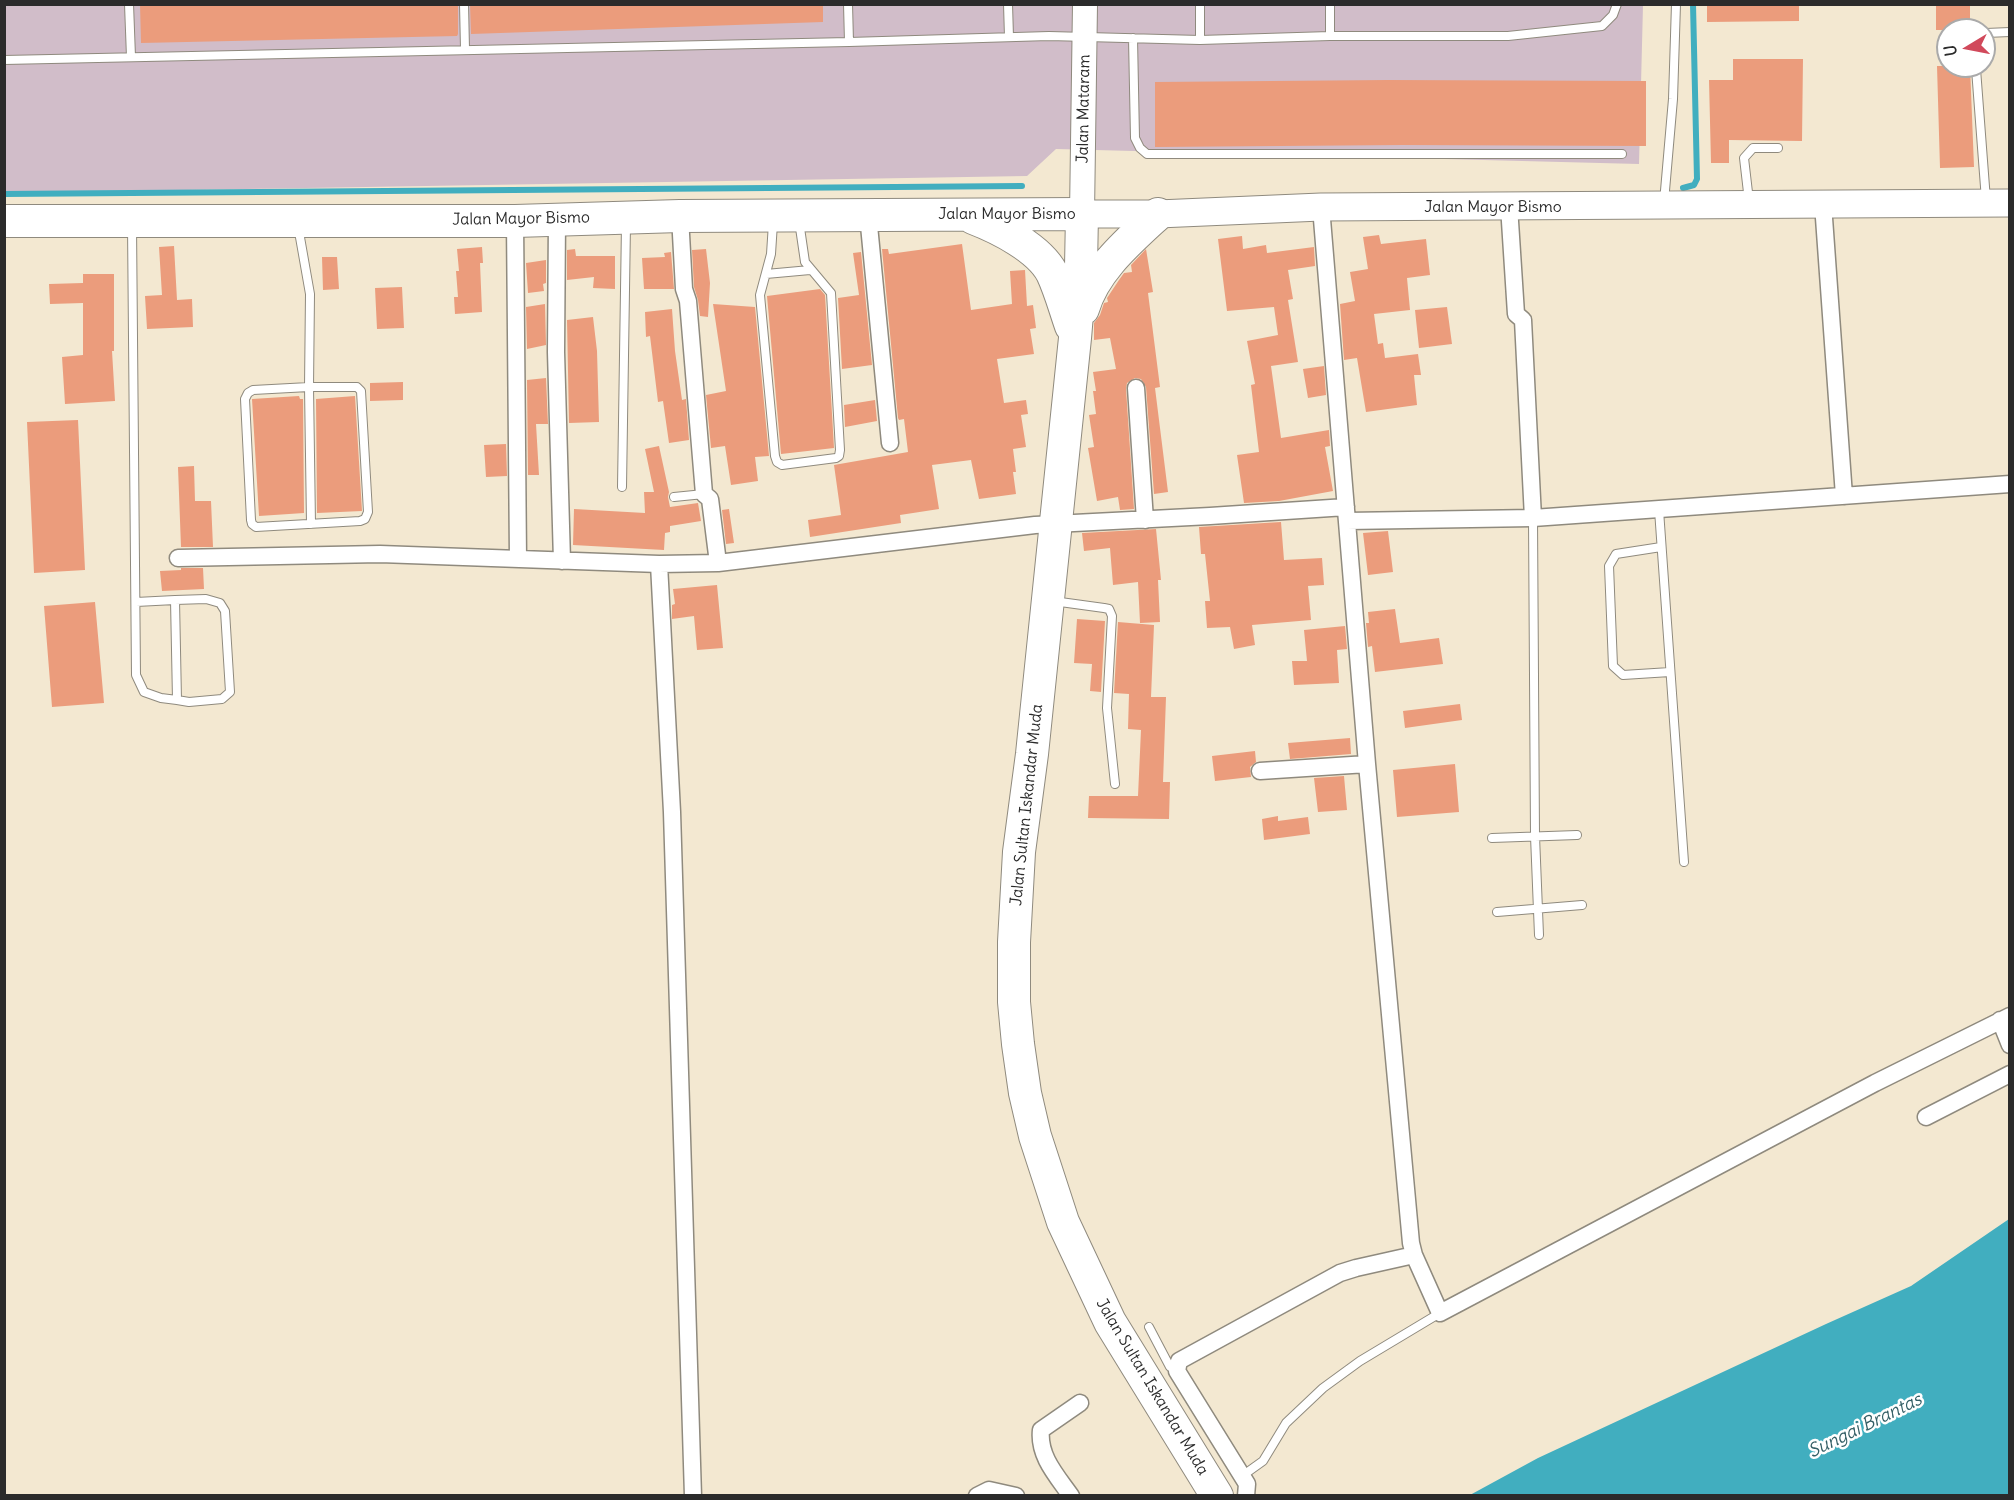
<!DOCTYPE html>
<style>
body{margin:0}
#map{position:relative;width:2014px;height:1500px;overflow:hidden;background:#f3e8d1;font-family:Delius,sans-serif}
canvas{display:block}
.frame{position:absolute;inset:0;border:6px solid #2b2b2b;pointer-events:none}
.north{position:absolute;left:1936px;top:18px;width:60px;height:60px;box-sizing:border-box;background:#fff;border:2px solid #aaa;border-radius:50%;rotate:260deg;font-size:16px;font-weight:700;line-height:24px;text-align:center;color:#2b2b2b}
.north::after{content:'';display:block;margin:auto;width:21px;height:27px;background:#d1495b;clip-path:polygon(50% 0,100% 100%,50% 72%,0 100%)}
</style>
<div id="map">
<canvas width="2014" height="1500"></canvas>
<div class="frame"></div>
<div class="north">U</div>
</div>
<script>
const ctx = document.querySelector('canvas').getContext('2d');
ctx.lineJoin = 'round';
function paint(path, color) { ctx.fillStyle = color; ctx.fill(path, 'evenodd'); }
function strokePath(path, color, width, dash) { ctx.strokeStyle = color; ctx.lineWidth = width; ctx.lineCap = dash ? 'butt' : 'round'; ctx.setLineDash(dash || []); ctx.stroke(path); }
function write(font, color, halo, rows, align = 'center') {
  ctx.font = font + ' Delius,sans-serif'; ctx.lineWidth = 5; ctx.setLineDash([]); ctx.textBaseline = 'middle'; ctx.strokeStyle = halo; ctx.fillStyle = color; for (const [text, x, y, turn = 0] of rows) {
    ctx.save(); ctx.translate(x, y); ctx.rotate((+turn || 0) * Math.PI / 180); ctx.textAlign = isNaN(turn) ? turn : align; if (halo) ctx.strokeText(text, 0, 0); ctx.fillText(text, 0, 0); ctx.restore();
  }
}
paint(new Path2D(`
 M4,5H1643L1639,164L1056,149L1027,176L5,193Z`), '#d1bdc9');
paint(new Path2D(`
 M2009,1219V1495H1470L1538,1458L1826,1324L1911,1286Z`), '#41aebf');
strokePath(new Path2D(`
 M1683,188L1694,185L1697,179L1693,4
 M4,194L1022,186`), '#41aebf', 6);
paint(new Path2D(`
 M140,4H458V34L457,36L141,43Z
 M470,4H823V22L471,34Z
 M1707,4H1799V21L1707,22Z
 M1936,4H1970V30H1936Z
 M1733,59H1803L1802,141L1729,140V163H1711L1709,80H1733Z
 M1937,66H1970L1974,167L1940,168Z
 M1388,80L1646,81V146L1404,145L1155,147V82Z
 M1379,235L1381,244L1426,239L1430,275L1407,278L1410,310L1374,314L1378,344L1383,343L1385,358L1418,354L1421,375H1414L1417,405L1366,412L1357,358L1344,360L1340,304L1355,301L1350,272L1368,269L1363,237Z
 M1242,236L1243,249L1266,245L1267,253L1314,247L1315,266L1288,270L1293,299L1288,300L1298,362L1271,366L1281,438L1329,430L1330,446L1325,447L1333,491L1279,501L1244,503L1237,455L1259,452L1251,385L1255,384L1247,341L1278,335L1274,307L1227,311L1218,239Z
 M962,244L971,310L1012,304L1010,271L1025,270L1027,306L1033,305L1036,328L1030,329L1034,354L997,359L1004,403L1026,400L1028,414L1021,415L1026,447L1013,449L1016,472H1013L1016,494L979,499L971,460L932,465L939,509L900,515L901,523L810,537L808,520L841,515L834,465L908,452L904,419L899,420L898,418L882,249H888L889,254Z
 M174,246L177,300L192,299L193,327L147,329L145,296L162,295L159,247Z
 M482,247L483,263H480L482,312L455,314L454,297H458L456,271H459L457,249Z
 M575,249L576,256H615V289L593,288L594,277L567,280V250Z
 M706,249L710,283L708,317L700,316L698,300L694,287L692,250Z
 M1146,249L1153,292L1148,293L1160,387L1155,388L1168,492L1154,494L1146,387L1141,379L1135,378L1127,383L1126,389L1134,509L1120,510L1118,497L1097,501L1088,448L1094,447L1089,415L1096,414L1093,391H1096L1093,372L1116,369L1110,338L1094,340V323L1100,315L1104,303L1108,302L1107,298L1119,280L1124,273L1132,272L1131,265Z
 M671,252L674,289H644L642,258L665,257L664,253Z
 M861,252L872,365L842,369L838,298L859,295L853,253Z
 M322,257H337L339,289L323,290Z
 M546,260V283L543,284L544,291L528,293L526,263Z
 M83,274H114V351H112L115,401L65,404L62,357L83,355V303L50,304L49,284L83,283Z
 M402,287L404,328L377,329L375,288Z
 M820,289L825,295L834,448L781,454L767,296Z
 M545,304L546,345L527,349L526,307Z
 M713,304L755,307L769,456L755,457L758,481L731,485L725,446L711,448L706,395L726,391Z
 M1447,307L1452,344L1419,348L1415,310Z
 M672,309L675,351L682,400L686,399L689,440L669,443L663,401L658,402L650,336L646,337L645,312Z
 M593,317L597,351L599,422L569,423L567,320Z
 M1324,366L1326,395L1308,398L1303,369Z
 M546,378L548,424H536L539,475H528L527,380Z
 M403,382V400L370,401V383Z
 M299,396L300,399H303L304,513L259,516L252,399Z
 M355,396L362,511L317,513L316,399Z
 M875,400L877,421L845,427L844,405Z
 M78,420L85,570L34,573L27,422Z
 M506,444L507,476L486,477L484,445Z
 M659,446L669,492L668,497L670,507L698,503L701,521L670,526V532L665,533L664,550L573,545L574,509L645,513L644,492H654L645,449Z
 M194,466L195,501H211L213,547H181L178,467Z
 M729,509L734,543L726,544L722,510Z
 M1281,522L1284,560L1322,558L1324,585L1308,586L1311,620L1252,625L1255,645L1234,649L1230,627L1207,628L1205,601H1210L1205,554H1201L1199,527Z
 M1156,529L1161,580H1158L1160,622L1140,623L1138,582L1113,585L1110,548L1084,551L1082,533Z
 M1388,531L1393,572L1368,575L1363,533Z
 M181,568H203L204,589L162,591L160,571L181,570Z
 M717,585L723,648L697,650L694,616L672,619V605L675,604L673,589Z
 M95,602L104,703L52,707L44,606Z
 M1395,609L1400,643L1439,638L1443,664L1375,672L1372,646L1368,647L1366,623H1369L1368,612Z
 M1077,619L1105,621L1101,692L1090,691L1092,664L1074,663Z
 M1118,622L1154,625L1151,697H1166L1163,782H1170L1169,819L1088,818L1089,796H1138L1141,730L1128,729L1129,694L1114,693Z
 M1345,626L1347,649L1337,650L1339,683L1294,685L1292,661H1307L1304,630Z
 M1460,704L1462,720L1405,728L1403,711Z
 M1350,738L1351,754L1290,759L1288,743Z
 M1255,751L1256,762L1250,767L1251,777L1215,781L1212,756Z
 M1455,764L1459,812L1397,817L1393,770Z
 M1344,776L1347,810L1318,812L1314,778Z
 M1278,816V821L1308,817L1310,834L1264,840L1262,819Z`), '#eb9c7c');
const lane = new Path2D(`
 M129,4L131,57
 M464,4L465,49
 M848,4L849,42
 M1008,4L1009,37
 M1330,4V36
 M1986,33L2010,32
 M1133,38L1135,138L1140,148L1147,154H1622
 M1200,40V4
 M4,60L849,42L1049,36L1200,40L1330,36H1508L1602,26L1613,15L1617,4
 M1976,69L1986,200
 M1749,201L1744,158L1753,148H1778
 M1664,202L1673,99L1676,4
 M773,223L771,254L760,295L775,456L777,462L782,465L836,458L839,456L840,450L831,293L805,262L799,221
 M132,225L136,675L144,692L161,698L177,700L175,600L206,599L220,603L225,611L230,692L222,699L189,702L177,700
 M298,226L310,294L309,387L311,524
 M766,274L810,270
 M309,387H357L361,391L368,512L365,519L360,521L256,527L252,524L251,520L245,399L248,393L253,390Z
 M622,487L626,224
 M674,497L704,494
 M1659,510L1684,862
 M1533,518L1535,836L1539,935
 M1661,547L1616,554L1609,566L1613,666L1623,675L1670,672
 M1053,601L1104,608L1109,609L1112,616L1107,708L1115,784
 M136,602L175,600
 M1492,838L1577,835
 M1497,912L1582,905
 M1149,1327L1170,1367L1177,1366
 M1242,1476L1263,1461L1286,1423L1323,1388L1360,1361L1440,1313`);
const street = new Path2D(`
 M1823,204L1844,496
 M1509,206L1516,314L1523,320L1533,518
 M1321,207L1367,764L1411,1243L1414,1255L1440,1313L1875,1083L2010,1016
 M868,215L890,443
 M680,216L684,289L688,301L704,494L710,499L718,563
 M557,219L556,352L562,561
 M515,221L518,559
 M1136,388L1145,520
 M1347,521L1533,518L2010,484
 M178,558L380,554L659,564L718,563L1035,525L1210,516L1346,507
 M659,564L672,812L693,1496
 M1260,771L1367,764
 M2000,1020L2010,1045
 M1926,1117L2010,1074
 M977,1496L989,1490L1016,1496
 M1071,1496C1057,1476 1038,1456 1041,1430L1080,1403
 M1246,1496L1247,1484L1177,1371L1179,1361L1340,1273L1356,1268L1414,1255`);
const secondary = new Path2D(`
 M1082,214L1085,4`);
const primary = new Path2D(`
 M1082,214H1158L1321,207L2010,203`);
const highway = new Path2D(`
 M973,218C999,228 1039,248 1052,273C1060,290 1065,309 1071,326
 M4,221H515L680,216L1082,214L1081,267L1075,338L1032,754L1019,852L1014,942V1002L1018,1044L1025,1093L1035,1136L1063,1222L1110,1322L1217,1496
 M1083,309C1094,270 1130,240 1158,214`);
strokePath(lane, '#8f8a7e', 10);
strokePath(street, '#8f8a7e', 19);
strokePath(secondary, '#8f8a7e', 26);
strokePath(primary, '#8f8a7e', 29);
strokePath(highway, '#8f8a7e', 34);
strokePath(lane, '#fff', 8);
strokePath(street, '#fff', 16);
strokePath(secondary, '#fff', 24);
strokePath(primary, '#fff', 27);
strokePath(highway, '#fff', 32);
write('16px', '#2b2b2b', '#fff', [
 ["Jalan Mataram",1084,109,-89],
 ["Jalan Mayor Bismo",1493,207],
 ["Jalan Mayor Bismo",1007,214],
 ["Jalan Mayor Bismo",521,219,-1],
 ["Jalan Sultan Iskandar Muda",1027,805,-84],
 ["Jalan Sultan Iskandar Muda",1152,1387,59]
]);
write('italic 18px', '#345f66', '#fff', [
 ["Sungai Brantas",1865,1426,-26]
]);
</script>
